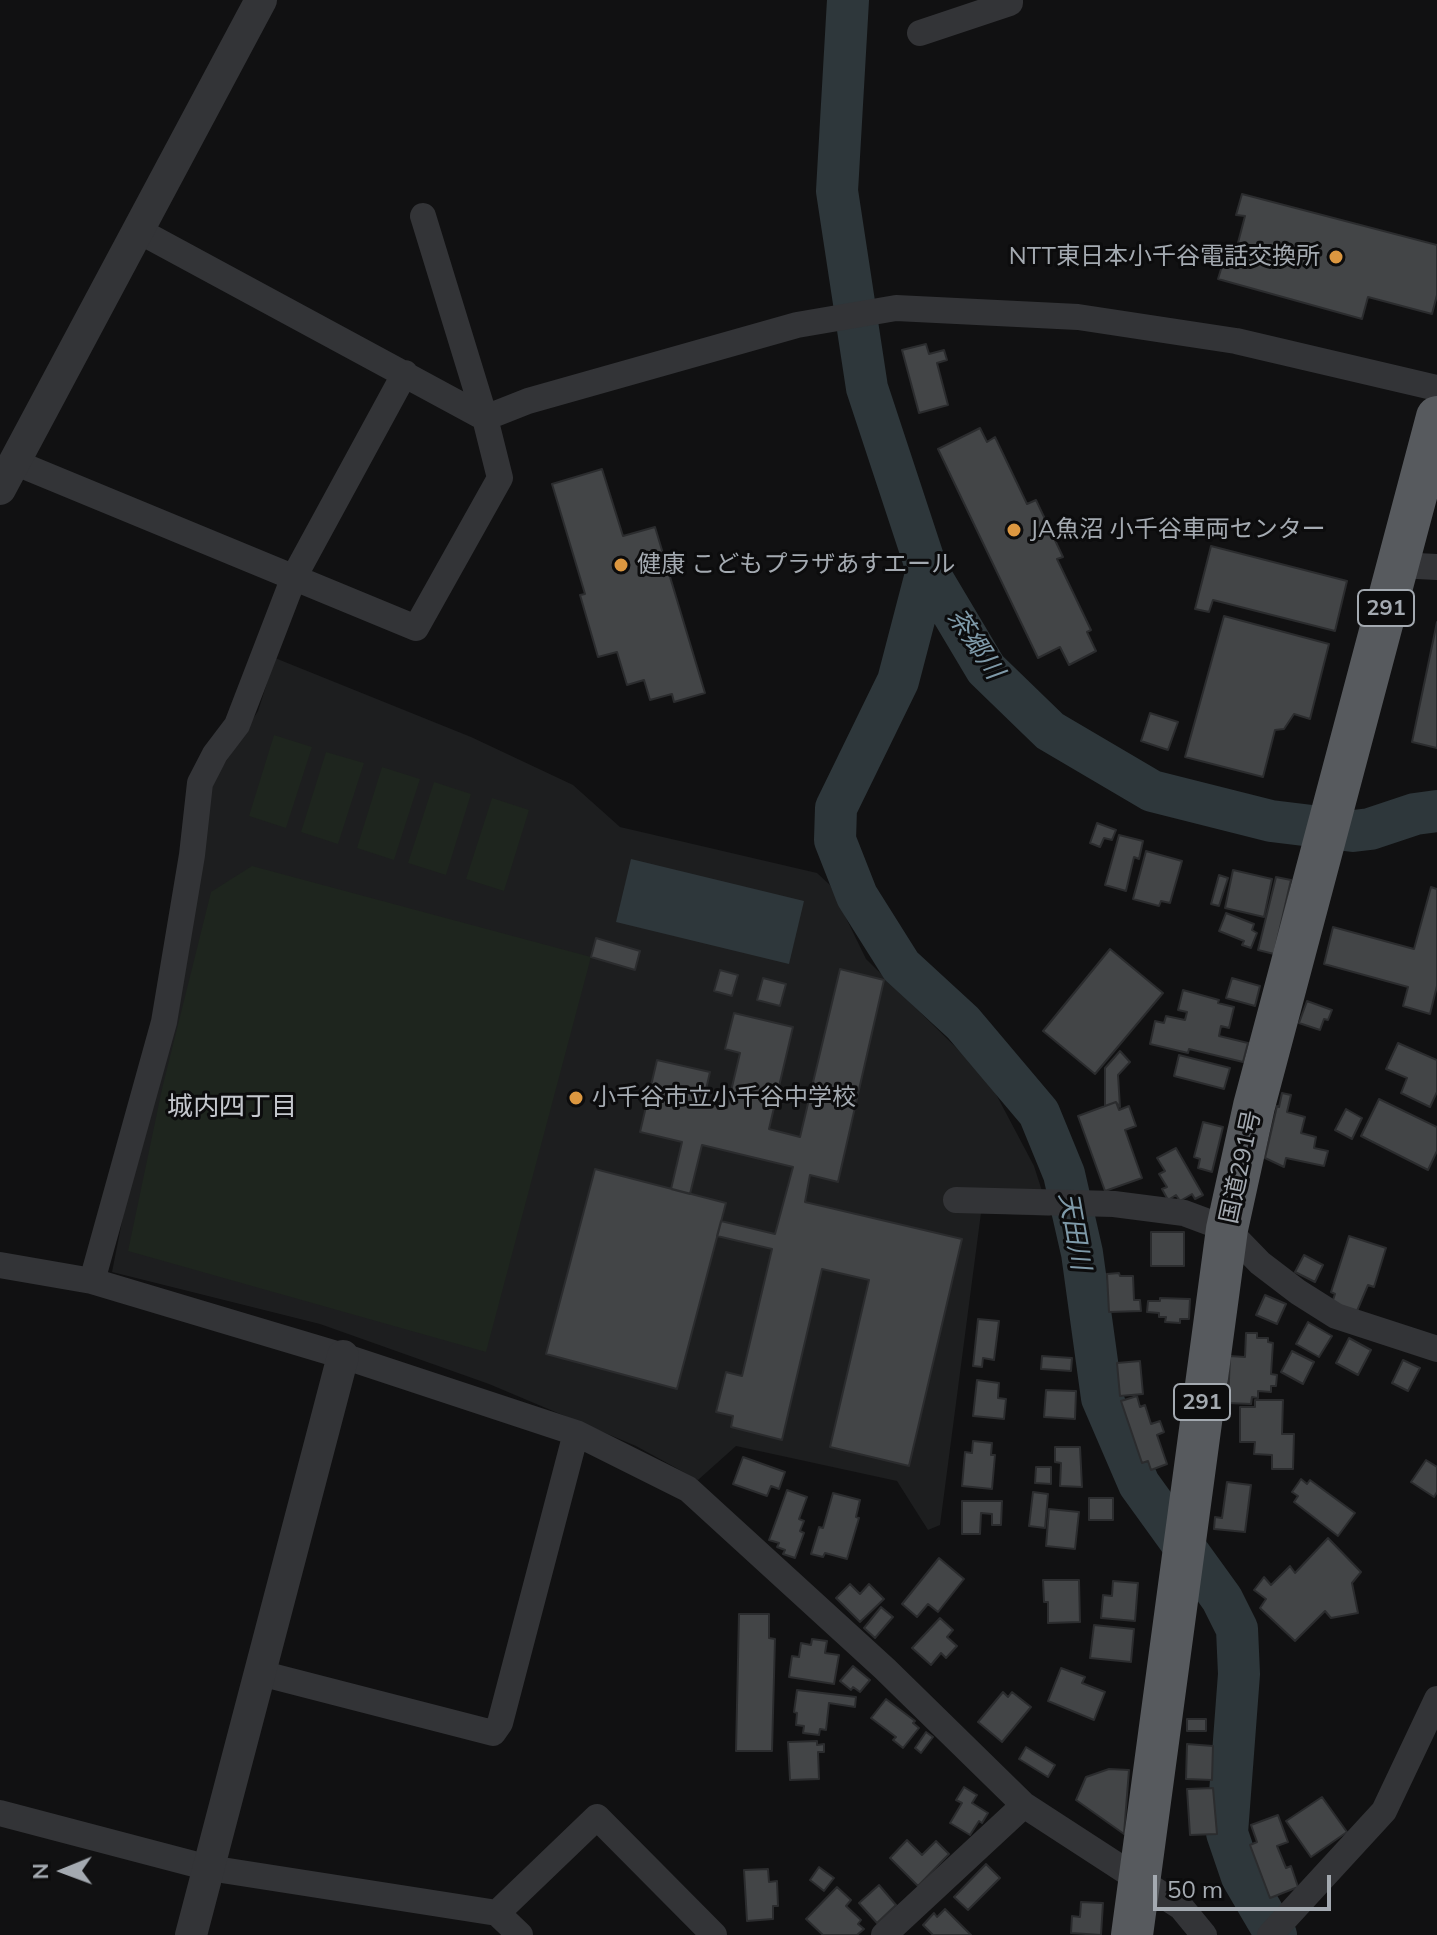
<!DOCTYPE html>
<meta charset="utf-8">
<style>
body{margin:0}
#map{position:relative;width:1437px;height:1935px;overflow:hidden;background:#111112;font-family:Mulish,sans-serif}
canvas{display:block}
.north{position:absolute;left:24px;top:1831px;width:80px;height:80px;-webkit-text-stroke:6px #0c0c0d;paint-order:stroke;rotate:269deg;font-size:22px;font-weight:700;line-height:32px;text-align:center;color:#a4aab1}
.north::after{content:'';display:block;margin:auto;width:28px;height:36px;background:#a4aab1;clip-path:polygon(50% 0,100% 100%,50% 72%,0 100%)}
.scale{position:absolute;left:1153px;top:1875px;width:178px;height:36px;box-sizing:border-box;border:4px solid #a4aab1;border-top:0;padding-left:10px;font-size:24px;line-height:28px;white-space:nowrap;color:#a4aab1;-webkit-text-stroke:6px #0c0c0d;paint-order:stroke}
</style>
<div id="map">
<canvas width="1437" height="1935"></canvas>
<div class="north">N</div>
<div class="scale">50 m</div>
</div>
<script>
const ctx = document.querySelector('canvas').getContext('2d');
ctx.lineJoin = 'round';
function paint(path, color) { ctx.fillStyle = color; ctx.fill(path, 'evenodd'); }
function strokePath(path, color, width, dash) { ctx.strokeStyle = color; ctx.lineWidth = width; ctx.lineCap = dash ? 'butt' : 'round'; ctx.setLineDash(dash || []); ctx.stroke(path); }
function write(font, color, halo, rows, align = 'center') {
  ctx.font = font + ' Mulish,"Noto Sans JP",sans-serif'; ctx.lineWidth = 6; ctx.setLineDash([]); ctx.textBaseline = 'middle'; ctx.strokeStyle = halo; ctx.fillStyle = color; for (const [text, x, y, turn = 0] of rows) {
    ctx.save(); ctx.translate(x, y); ctx.rotate((+turn || 0) * Math.PI / 180); ctx.textAlign = isNaN(turn) ? turn : align; if (halo) ctx.strokeText(text, 0, 0); ctx.fillText(text, 0, 0); ctx.restore();
  }
}
paint(new Path2D(`
 M275,658L471,737L573,785L620,827L817,873L830,885L866,959L988,1079L1034,1166L1050,1216L981,1213L940,1525L928,1530L897,1481L736,1446L698,1480L636,1446L489,1384L320,1324L112,1272L207,791L258,711Z`), '#1d1e1f');
paint(new Path2D(`
 M274,735L312,747L286,828L249,816Z
 M326,752L364,763L338,844L301,832Z
 M382,767L420,779L394,860L357,848Z
 M434,782L471,794L446,875L408,863Z
 M492,798L529,810L504,891L466,879Z
 M252,866L591,957L486,1352L128,1251L162,1089L211,892Z`), '#1e251e');
paint(new Path2D(`
 M631,859L804,901L789,964L616,922Z`), '#2e373b');
strokePath(new Path2D(`
 M848,0L837,191L867,388L927,570L986,669L1050,731L1152,791L1271,821L1353,831L1370,829L1415,814L1437,811
 M927,570L898,681L836,808L835,840L857,896L901,966L963,1023L1039,1113L1064,1174L1082,1253L1102,1398L1139,1484L1222,1599L1237,1629L1239,1674L1227,1833L1242,1877L1276,1935`), '#2e373b', 42);
const building = new Path2D(`
 M1242,194L1437,245V295L1432,314L1368,297L1362,319L1218,279L1225,256L1234,258L1245,216L1236,215Z
 M926,344L929,354L944,350L947,360L937,363L948,405L919,413L902,350Z
 M980,428L987,442L995,437L1027,504L1036,500L1063,557L1057,559L1091,630L1087,632L1096,651L1069,665L1060,647L1038,658L938,449Z
 M602,469L623,536L655,527L705,693L674,702L672,694L650,700L644,680L627,685L617,652L598,657L580,595L585,594L552,484Z
 M1211,546L1347,581L1335,631L1213,600L1209,612L1195,609Z
 M1224,616L1329,644L1310,719L1294,714L1284,729L1275,730L1263,777L1185,757Z
 M1437,622V748L1412,742Z
 M1150,713L1178,722L1168,750L1141,741Z
 M1097,823L1116,830L1112,840L1104,838L1100,847L1090,843Z
 M1119,835L1143,841L1139,859L1134,857L1126,891L1105,885Z
 M1146,851L1182,861L1170,903L1161,901L1159,906L1133,899Z
 M1233,870L1272,879L1264,917L1225,908Z
 M1219,875L1228,878L1219,906L1211,904Z
 M1276,877L1291,880L1274,954L1258,950Z
 M1431,887L1437,889V986L1430,1014L1403,1006L1408,987L1324,964L1333,927L1414,949Z
 M1226,913L1254,924L1252,930L1257,933L1251,948L1242,945L1244,941L1219,931Z
 M596,938L640,951L635,970L591,957Z
 M1110,949L1163,993L1095,1074L1043,1031Z
 M840,969L884,980L838,1182L810,1175L805,1202L962,1239L909,1466L830,1447L869,1280L822,1269L782,1440L731,1427L733,1416L716,1412L726,1372L742,1376L772,1249L717,1236L721,1221L775,1234L793,1167L702,1145L690,1194L671,1189L682,1142L640,1132L657,1060L710,1072L703,1103L727,1108L740,1053L725,1049L734,1013L793,1027L769,1129L800,1137Z
 M720,970L738,975L732,996L714,991Z
 M763,978L786,984L780,1006L757,1000Z
 M1232,978L1260,986L1255,1006L1226,998Z
 M1183,990L1219,1000L1218,1003L1234,1007L1229,1028L1221,1026L1219,1036L1248,1043L1243,1062L1189,1049L1188,1053L1150,1044L1155,1021L1164,1023L1166,1016L1185,1020L1187,1012L1178,1010Z
 M1307,1001L1332,1010L1328,1020L1324,1019L1320,1030L1299,1023Z
 M1398,1043L1437,1060V1092L1430,1107L1401,1093L1407,1078L1386,1069Z
 M1120,1051L1130,1062L1118,1075L1120,1107L1116,1102L1105,1106V1068Z
 M1179,1055L1230,1068L1224,1089L1174,1076Z
 M1282,1093L1291,1095L1287,1112L1305,1117L1301,1133L1316,1137L1314,1148L1328,1151L1324,1166L1286,1158L1284,1167L1265,1158L1277,1106L1279,1107Z
 M1379,1099L1437,1127V1151L1428,1170L1361,1136Z
 M1116,1102L1119,1110L1129,1106L1136,1126L1125,1130L1142,1178L1105,1191L1078,1116Z
 M1346,1109L1362,1118L1352,1139L1335,1130Z
 M1203,1122L1223,1127L1212,1172L1198,1168L1200,1159L1194,1157Z
 M1176,1148L1203,1195L1195,1199L1192,1194L1180,1201L1176,1195L1168,1200L1162,1189L1167,1187L1159,1174L1165,1171L1157,1158Z
 M595,1169L726,1203L677,1389L546,1354Z
 M1151,1232H1184V1266H1151Z
 M1349,1236L1386,1248L1374,1287L1368,1285L1357,1311L1332,1303L1335,1294L1331,1292Z
 M1304,1255L1323,1265L1315,1282L1295,1272Z
 M1119,1273L1120,1276H1133L1134,1300H1140L1141,1311L1109,1312L1107,1274Z
 M1265,1295L1286,1304L1277,1324L1256,1315Z
 M1160,1298L1190,1299L1189,1319H1180V1323L1165,1322L1166,1317H1159V1313L1147,1312L1148,1301H1160Z
 M978,1319L999,1321L994,1360L983,1358L982,1367L973,1366Z
 M1308,1322L1332,1336L1319,1357L1296,1344Z
 M1246,1333H1257V1338H1268V1342L1273,1343L1271,1374L1277,1375L1276,1386H1271V1392L1258,1391V1398L1252,1397L1251,1404L1228,1403L1230,1356L1245,1357Z
 M1349,1338L1371,1350L1358,1375L1336,1363Z
 M1292,1351L1314,1362L1303,1384L1281,1372Z
 M1042,1356L1072,1358L1071,1371L1041,1369Z
 M1403,1360L1420,1368L1408,1391L1392,1383Z
 M1140,1361L1143,1394L1120,1396L1117,1363Z
 M977,1380L999,1383L998,1398L1006,1399L1004,1419L973,1416Z
 M1046,1390L1076,1391L1075,1419L1044,1417Z
 M1137,1396L1140,1407L1145,1405L1151,1424L1160,1421L1164,1432L1157,1435L1167,1464L1151,1470L1148,1461L1142,1463L1121,1401Z
 M1255,1400H1283L1282,1434H1294L1293,1469H1272V1455L1254,1454L1255,1442H1240V1407H1255Z
 M973,1441L992,1443L991,1455H995L992,1489L962,1486L965,1452L972,1453Z
 M1055,1447H1080L1082,1487L1060,1486L1061,1463L1055,1462Z
 M743,1457L785,1472L779,1489L771,1486L767,1496L733,1484Z
 M1426,1460L1437,1467V1492L1434,1497L1411,1482Z
 M1036,1467H1051V1484L1035,1483Z
 M1301,1479L1307,1484L1310,1480L1355,1513L1338,1536L1294,1502L1298,1496L1292,1492Z
 M1227,1482L1251,1485L1245,1532L1214,1529L1215,1517L1222,1518Z
 M787,1490L807,1497L799,1519L804,1521L800,1531L804,1533L795,1558L783,1554L785,1550L777,1547L779,1543L769,1540Z
 M1033,1492L1048,1494L1045,1528L1029,1526Z
 M833,1493L860,1500L856,1517L859,1518L847,1559L825,1553L823,1557L811,1554L819,1527L823,1528Z
 M1089,1498H1113V1520H1089Z
 M962,1501H1002L1001,1525H992V1514L981,1513L980,1534H962Z
 M1049,1509L1079,1512L1075,1549L1046,1546Z
 M1328,1538L1361,1572L1352,1583L1358,1613L1331,1618L1325,1611L1295,1641L1260,1608L1266,1599L1254,1590L1264,1577L1271,1585L1290,1566L1295,1573Z
 M939,1558L964,1579L938,1612L928,1604L917,1617L902,1604Z
 M1043,1580H1079L1080,1622L1048,1623V1602H1044Z
 M1113,1581L1138,1583L1135,1621L1101,1618L1103,1595L1112,1596Z
 M850,1584L860,1594L869,1584L884,1599L860,1622L836,1598Z
 M881,1607L893,1617L875,1638L864,1628Z
 M739,1614H769V1638L775,1639L772,1751H736Z
 M940,1618L953,1630L947,1637L957,1646L946,1658L941,1653L931,1665L912,1648Z
 M1094,1625L1134,1629L1131,1662L1090,1658Z
 M812,1639L827,1641L825,1653L839,1655L834,1684L789,1677L792,1656L799,1657L801,1643L811,1645Z
 M853,1666L870,1680L860,1692L853,1687L851,1690L840,1681Z
 M1061,1668L1085,1677L1082,1683L1105,1692L1094,1720L1048,1701Z
 M797,1690L856,1697L855,1707L829,1703L826,1730L820,1729L819,1735L803,1733L804,1726L796,1725L797,1713L794,1712Z
 M1003,1692L1008,1697L1012,1692L1031,1707L1002,1742L978,1722Z
 M886,1699L915,1721L913,1723L919,1728L903,1748L893,1740L896,1737L871,1718Z
 M1187,1719H1206V1731H1187Z
 M926,1732L933,1737L921,1753L915,1748Z
 M817,1741V1745L824,1744V1752H818L819,1779L790,1780L788,1742Z
 M1187,1744L1213,1746L1212,1780L1186,1779Z
 M1026,1747L1055,1765L1048,1777L1019,1759Z
 M1109,1769L1129,1770L1124,1834L1076,1800L1086,1777Z
 M964,1787L977,1795L972,1803L988,1813L982,1823L979,1821L970,1835L950,1823L962,1803L956,1800Z
 M1213,1788L1217,1834L1190,1835L1187,1789Z
 M1322,1797L1347,1832L1311,1857L1286,1821Z
 M1278,1815L1288,1842L1277,1846L1286,1868L1291,1866L1298,1887L1270,1898L1250,1845L1257,1842L1251,1825Z
 M907,1840L922,1855L936,1841L949,1854L918,1886L890,1858Z
 M986,1864L1000,1878L968,1910L954,1897Z
 M819,1867L834,1878L824,1891L810,1880Z
 M768,1869L769,1882L777,1881L778,1906H773V1919L747,1921L744,1870Z
 M879,1885L896,1905L877,1923L859,1903Z
 M837,1887L851,1900L846,1906L861,1920L858,1924L864,1929L857,1935H823L806,1919Z
 M1081,1902L1103,1903L1101,1935L1071,1933L1072,1916L1080,1917Z
 M945,1909L971,1935H933L923,1925L934,1913L937,1917Z`);
paint(building, '#434547');
strokePath(building, '#2b2c2e', 2);
strokePath(new Path2D(`
 M920,33L1010,3V0
 M137,232L143,233L485,418L528,401L797,325L896,308L1078,317L1236,341L1437,388
 M14,462L416,628L500,478L485,418L423,216
 M1398,565L1437,567
 M956,1200L1114,1204L1184,1213L1227,1229L1260,1263L1298,1292L1336,1316L1437,1349
 M0,1265L92,1281L343,1356L576,1433L688,1489L885,1669L1024,1805L1181,1907L1204,1935
 M92,1281L164,1022L192,855L200,783L215,754L237,725L294,577L405,373
 M260,1673L493,1733L500,1723L576,1433
 M0,1813L209,1868L497,1913L520,1935
 M497,1913L597,1817L714,1935
 M884,1935L1024,1805
 M1270,1935L1384,1811L1437,1699`), '#333437', 26);
strokePath(new Path2D(`
 M0,489L261,0
 M191,1935L343,1356`), '#333437', 32);
strokePath(new Path2D(`
 M1132,1935L1227,1229L1254,1106L1437,417`), '#575a5e', 42);
for (const [x, y, r, color] of [
 [1336,257,8,"#dc9740"],
 [1014,530,8,"#dc9740"],
 [621,565,8,"#dc9740"],
 [576,1098,8,"#dc9740"]
]) { const dot = new Path2D(); dot.arc(x, y, r, 0, 2 * Math.PI); ctx.fillStyle = color; ctx.fill(dot); strokePath(dot, '#0c0c0d', 3); }
for (const [x, y, w] of [
 [1386,608,56],
 [1202,1402,56]
]) { const box = new Path2D(); box.roundRect(x - w / 2, y - 18, w, 36, 6); ctx.fillStyle = '#0c0c0d'; ctx.fill(box); strokePath(box, '#a4aab1', 2); }
write('bold 22px', '#a4aab1', null, [
 ["291",1386,608],
 ["291",1202,1402]
]);
write('24px', '#a4aab1', '#0c0c0d', [
 ["NTT東日本小千谷電話交換所",1320,257,"right"],
 ["JA魚沼 小千谷車両センター",1030,530],
 ["健康 こどもプラザあすエール",637,565],
 ["小千谷市立小千谷中学校",592,1098]
], 'left');
write('24px', '#a4aab1', '#0c0c0d', [
 ["国道291号",1241,1167,-78]
]);
write('italic 26px', '#7f9aa9', '#0c0c0d', [
 ["茶郷川",975,644,56],
 ["天田川",1074,1231,80]
]);
write('26px', '#c5c8ce', '#0c0c0d', [
 ["城内四丁目",232,1107]
]);
</script>
